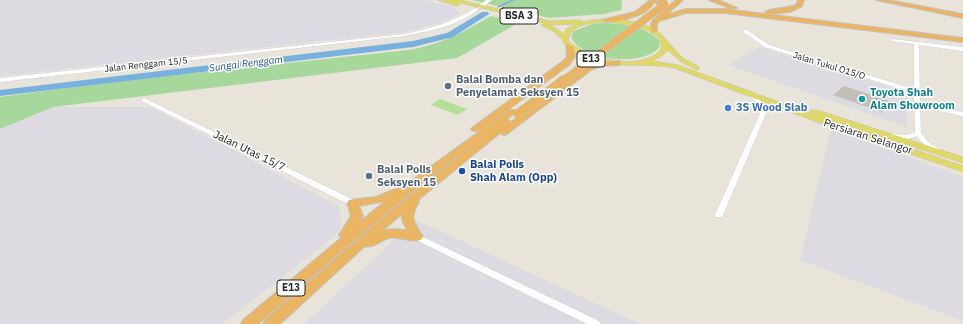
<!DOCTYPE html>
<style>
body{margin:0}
canvas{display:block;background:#e8e4da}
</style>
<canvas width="963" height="324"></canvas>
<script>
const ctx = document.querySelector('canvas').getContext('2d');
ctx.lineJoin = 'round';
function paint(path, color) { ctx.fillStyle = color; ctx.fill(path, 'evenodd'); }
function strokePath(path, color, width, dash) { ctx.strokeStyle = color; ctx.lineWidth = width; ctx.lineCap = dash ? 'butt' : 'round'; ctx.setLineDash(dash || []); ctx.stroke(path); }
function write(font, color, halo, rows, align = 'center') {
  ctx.font = font + ' "IBM Plex Sans",sans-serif'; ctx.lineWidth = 3; ctx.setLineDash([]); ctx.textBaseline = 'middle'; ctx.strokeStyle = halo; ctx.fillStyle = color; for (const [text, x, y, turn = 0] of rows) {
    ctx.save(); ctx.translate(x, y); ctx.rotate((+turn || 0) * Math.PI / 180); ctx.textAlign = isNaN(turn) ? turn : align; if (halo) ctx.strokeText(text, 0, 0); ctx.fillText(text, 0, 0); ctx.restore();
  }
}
paint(new Path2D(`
 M0,0H425L454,7L460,14L436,24L406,32L0,76Z
 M759,47L901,91L908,95L907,127L728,65Z
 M53,107H151L340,207L341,231L222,324H0V129Z
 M831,129L963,177V321L800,260Z
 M416,220L640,324H304Z`), '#dddae1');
paint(new Path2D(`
 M472,0H621L622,1L621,10L604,14L549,18Z
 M491,16L518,23L457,58L53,107L0,129V97L111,82L409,50C440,45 464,32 491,16Z
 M605,23C624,24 644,26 659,40L660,46C645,68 581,61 571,37L574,31L592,24Z`), '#a6d89c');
paint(new Path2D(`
 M440,99L467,109L458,115L431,105Z`), '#b5df99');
strokePath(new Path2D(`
 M498,7L513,0`), '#78b1de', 1.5);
paint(new Path2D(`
 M482,12H488L489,14L453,37L413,47L0,96V90L413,41L447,33Z`), '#78b1de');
paint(new Path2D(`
 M844,86L892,102L882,112L833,95Z`), '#c0beb7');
const minor = new Path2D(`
 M487,0H492L482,8H478V6Z
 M475,8L479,9C459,26 429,31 404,36L0,82V78L404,34C430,29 453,22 475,8Z
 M743,30H747L769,45L914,89V44L893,41L891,40V39L963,47V51L919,45L920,103L963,112V116L920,107L921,133L928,142L941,150L942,151L941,152C932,154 922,143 917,136L908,139L890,137L889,136L890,135L892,134L907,135L915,132L914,93L765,47L743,32Z
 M751,93L760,99L767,107L777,106L795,110L796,111L793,113L777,110L767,111L723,215L722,217H716L715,215L762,109L756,101L748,95Z
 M144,98L356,201L357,203L356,205H350L142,101V99Z
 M417,234L599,321L601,324H587L414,239L413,237L414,235Z`);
const major = new Path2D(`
 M438,0H460L550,21L580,20L583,22C603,16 648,19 663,36C670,43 676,52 684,59C689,62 696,64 700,68L697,70L695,69L680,61L668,50L664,54L653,61L678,65L831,121L963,166V172L825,125L674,68C641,61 597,73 569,48C566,45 562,43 562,39L553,31L542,26L541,25L544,23L460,3L458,6ZM604,22C618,23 667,27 661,50C639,72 589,59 568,41C570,24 591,23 604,22ZM547,24L550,25L576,24L566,29L564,34L557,29Z
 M811,110H817L963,157V163L811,114L810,112Z`);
const highway = new Path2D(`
 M650,0H656C653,5 649,9 645,12C636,17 609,26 601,20L635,12Z
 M659,0H666L661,4H657L656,3Z
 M676,0H683L666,15L686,9H725L963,38V42L725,13H686L659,21L657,24V32L652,33L651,24L653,20Z
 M709,0H718L737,8L732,9Z
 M798,0H804L802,6L790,12L768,14L765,12C773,7 787,9 796,5Z
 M876,0H888L963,14V18Z
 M566,44L573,46L575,57L569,65L479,131H473L471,129L473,127L563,61L567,57Z
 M617,61H620V65L600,66L591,70L507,134L504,135L500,133L418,200L419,202C409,218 414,222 423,237L421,240C411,243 400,236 389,238C381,240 373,249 365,246L280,324H263L265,320L382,218L479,140C401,197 330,261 258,324H241L243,320L341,238L339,235L351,216L347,203L349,200L376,197L395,189L401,188L509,110H515L516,112L507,119L511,122L585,66L599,62ZM385,201L359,223L363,216L359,206ZM402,214V220L407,230L392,229L382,231Z`);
strokePath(minor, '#cfd0de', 1);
strokePath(major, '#c3c3c3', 1);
strokePath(highway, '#c3c3c3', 2);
paint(minor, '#fff');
paint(major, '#ded869');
paint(highway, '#eab563');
const highwayBridgeFar1 = new Path2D(`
 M564,80L665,4`);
const highwayBridge = new Path2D(`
 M518,114L565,79`);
strokePath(highwayBridgeFar1, '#c3c3c3', 8, []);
strokePath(highwayBridge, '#c3c3c3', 10, []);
strokePath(highwayBridgeFar1, '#eab563', 7);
strokePath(highwayBridge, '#eab563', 9);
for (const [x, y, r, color] of [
 [448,86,4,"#5c6f8a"],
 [862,99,4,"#0f9aa8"],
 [728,108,4,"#3f7fe0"],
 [462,171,4,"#1a4fb4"],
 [369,176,4,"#5c6f8a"]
]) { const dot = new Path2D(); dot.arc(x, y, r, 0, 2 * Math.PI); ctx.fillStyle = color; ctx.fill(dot); strokePath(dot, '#fff', 1.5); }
write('9px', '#272727', '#fff', [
 ["Jalan Renggam 15/5",146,65,-6],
 ["Jalan Tukul O15/O",829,66,17]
]);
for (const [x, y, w] of [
 [519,16,38],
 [591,59,28],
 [291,288,28]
]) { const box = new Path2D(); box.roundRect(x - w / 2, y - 8, w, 16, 3); ctx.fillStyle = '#fff'; ctx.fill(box); strokePath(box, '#272727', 1); }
write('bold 10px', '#272727', null, [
 ["BSA 3",519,16],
 ["E13",591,59],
 ["E13",291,288]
]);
write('italic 10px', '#1d4e85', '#fff', [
 ["Sungai Renggam",246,64,-7]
]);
write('bold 11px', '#4e5e75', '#fff', [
 ["Balai Bomba dan",456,80],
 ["Penyelamat Seksyen 15",456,93],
 ["Balai Polis",377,170],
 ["Seksyen 15",377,183]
], 'left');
write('bold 11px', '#0d838f', '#fff', [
 ["Toyota Shah",870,93],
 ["Alam Showroom",870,106]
], 'left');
write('bold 11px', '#366cbe', '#fff', [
 ["3S Wood Slab",736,108]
], 'left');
write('11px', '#272727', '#fff', [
 ["Persiaran Selangor",868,137,18],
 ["Jalan Utas 15/7",249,151,26]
]);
write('bold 11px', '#164399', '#fff', [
 ["Balai Polis",470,165],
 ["Shah Alam (Opp)",470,178]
], 'left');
</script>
